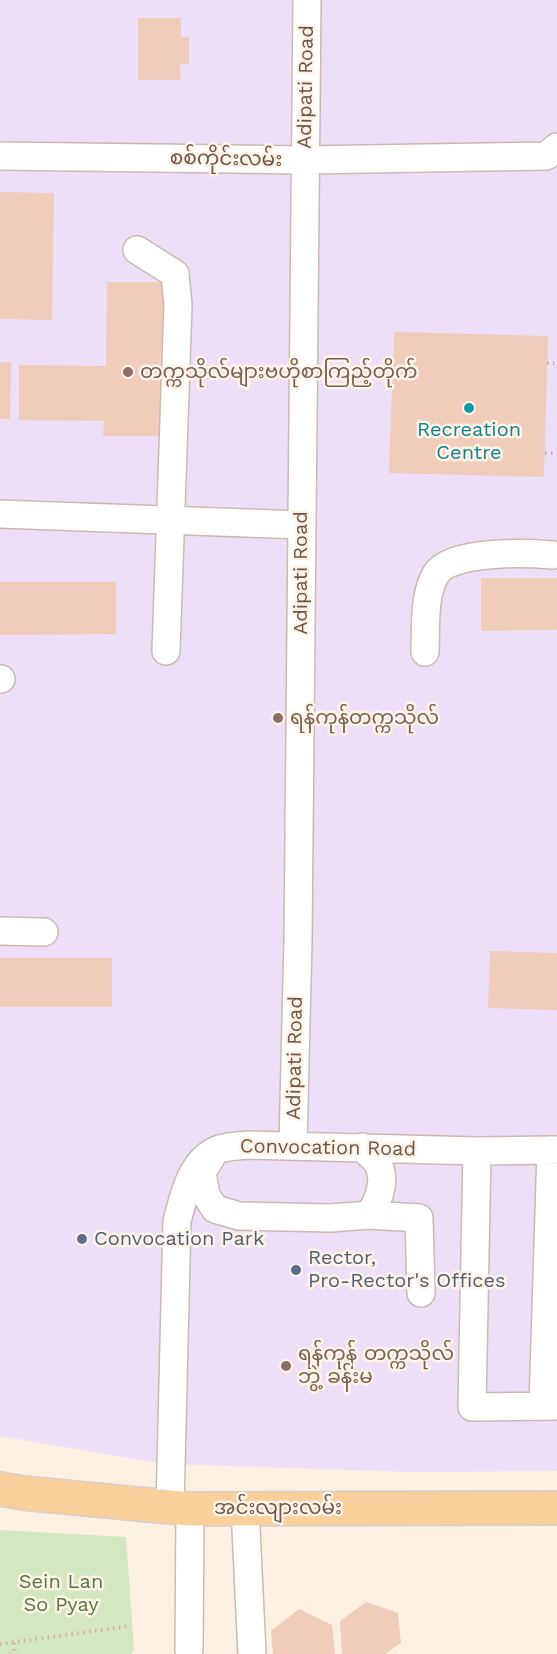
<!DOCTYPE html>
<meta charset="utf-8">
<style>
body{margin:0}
canvas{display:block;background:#fcf0e2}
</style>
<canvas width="557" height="1654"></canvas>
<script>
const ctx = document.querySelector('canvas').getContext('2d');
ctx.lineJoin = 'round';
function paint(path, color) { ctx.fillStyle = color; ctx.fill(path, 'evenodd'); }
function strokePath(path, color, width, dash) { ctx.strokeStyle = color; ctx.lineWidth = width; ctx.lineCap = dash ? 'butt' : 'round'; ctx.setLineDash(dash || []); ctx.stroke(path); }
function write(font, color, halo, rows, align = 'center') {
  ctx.font = font + ' "Work Sans","Noto Sans Myanmar",sans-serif'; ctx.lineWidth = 5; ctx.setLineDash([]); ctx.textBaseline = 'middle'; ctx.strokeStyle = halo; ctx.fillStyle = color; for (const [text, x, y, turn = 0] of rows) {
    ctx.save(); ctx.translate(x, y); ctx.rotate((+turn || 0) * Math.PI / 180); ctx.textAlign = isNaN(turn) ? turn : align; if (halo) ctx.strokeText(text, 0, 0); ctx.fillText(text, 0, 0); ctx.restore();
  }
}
paint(new Path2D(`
 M0,0H557V1471L412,1472L166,1464L0,1436Z`), '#eddff8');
paint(new Path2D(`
 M0,1530L126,1537L134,1649L131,1654H0Z`), '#d3e8c1');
paint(new Path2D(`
 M138,18H181V37H189V64H180L181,80H138Z
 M0,192L54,193L52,320L0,319Z
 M107,282H166L165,436H103L104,421L19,420V365L106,366Z
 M394,332L548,336L544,477L389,473Z
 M0,362H11L10,419H0Z
 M481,578H557V630L481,631Z
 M0,582H116V634L0,635Z
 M490,951L557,953V1010L488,1008Z
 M0,958H112V1007H0Z
 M366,1602L398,1613L401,1643L385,1654H342L340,1621Z
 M299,1609L332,1625L335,1654H273L271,1631Z`), '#f0ccba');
const minor = new Path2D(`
 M0,156L306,160L546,156L557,147
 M137,250L175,274L178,305L166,651
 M0,514L301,525
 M425,652C426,627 423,596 436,574C451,550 527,553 552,555
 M0,679H1
 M0,931L44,932
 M293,1145L298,940L307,0
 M362,1147C366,1152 372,1156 376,1161C388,1178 379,1200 369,1215L419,1218L421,1293
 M477,1151L472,1407L557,1406
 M211,1158L202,1172L206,1195L215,1209L239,1216L331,1218L369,1215
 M543,1406L551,1150
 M170,1507L177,1221C184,1196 190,1162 217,1150C226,1146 239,1146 249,1145L477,1151L557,1150
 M245,1508L252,1654
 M189,1650L190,1509`);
const major = new Path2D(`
 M0,1489L23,1493L190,1509L557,1508`);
strokePath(minor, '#ceb9ac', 30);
strokePath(major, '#d8cfcc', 36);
strokePath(new Path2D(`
 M547,363H557
 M545,453H557
 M14,1643L15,1654
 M0,1644L129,1626`), '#d5af9d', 4, [1.5, 4.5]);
strokePath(minor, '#fff', 27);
strokePath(major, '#f9d09b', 33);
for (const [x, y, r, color] of [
 [128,372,6,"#8d6e63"],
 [469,408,6,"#0f9aa8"],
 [278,718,6,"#8d6e63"],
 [82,1239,6,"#5c6f8a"],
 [296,1270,6,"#5c6f8a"],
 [286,1366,6,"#8d6e63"]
]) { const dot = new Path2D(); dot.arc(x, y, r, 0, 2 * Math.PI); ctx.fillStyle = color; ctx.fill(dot); strokePath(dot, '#fff4e7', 2); }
write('20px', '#725549', '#fff4e7', [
 ["Adipati Road",306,87,-89],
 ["စစ်ကိုင်းလမ်း",226,159,1],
 ["Adipati Road",301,573,-90],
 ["Adipati Road",295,1058,-89],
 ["Convocation Road",328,1148,1],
 ["အင်းလျားလမ်း",278,1508]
]);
write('20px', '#785e54', '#fff4e7', [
 ["တက္ကသိုလ်များဗဟိုစာကြည့်တိုက်",140,372],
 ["ရန်ကုန်တက္ကသိုလ်",290,718],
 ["ရန်ကုန် တက္ကသိုလ်",298,1354],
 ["ဘွဲ့ ခန်းမ",298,1377]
], 'left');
write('20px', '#0d838f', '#fff4e7', [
 ["Recreation",469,430],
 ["Centre",469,453]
]);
write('20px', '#4e5e75', '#fff4e7', [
 ["Convocation Park",94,1239],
 ["Rector,",308,1258],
 ["Pro-Rector's Offices",308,1281]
], 'left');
write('20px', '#557842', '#fff4e7', [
 ["Sein Lan",61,1582],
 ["So Pyay",61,1605]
]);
</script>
